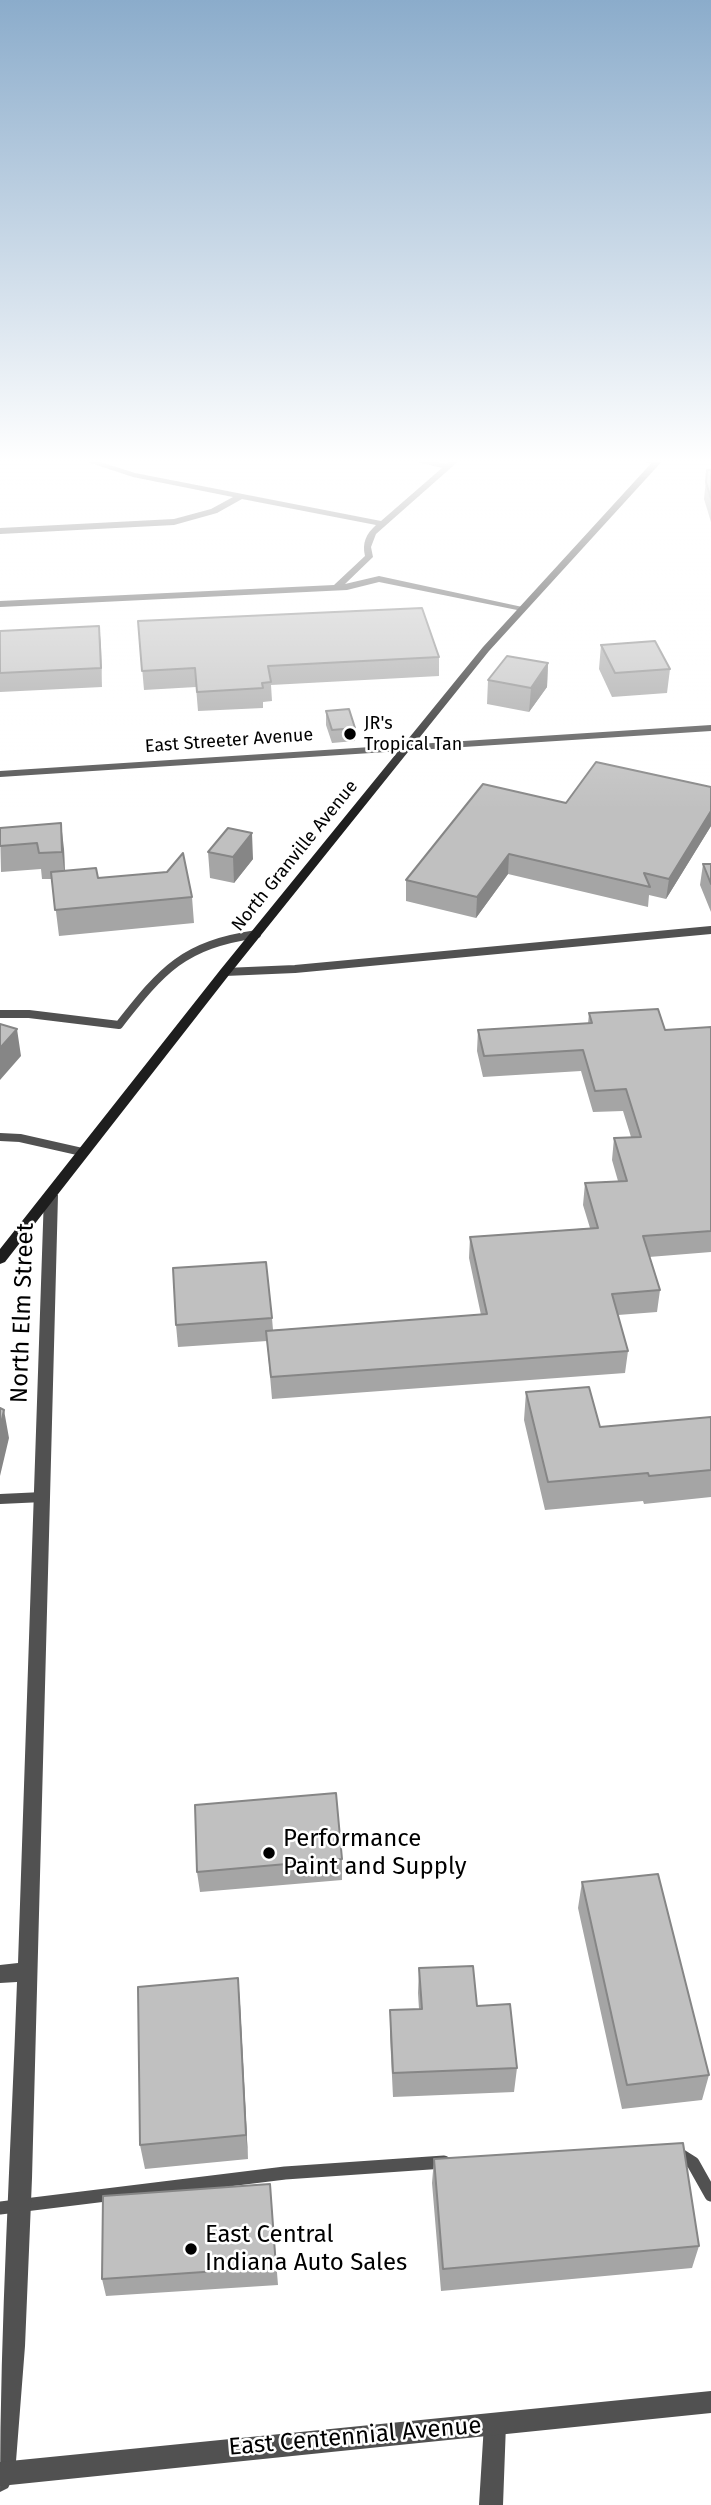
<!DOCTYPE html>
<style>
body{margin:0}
canvas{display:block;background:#fff}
</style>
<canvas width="711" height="2505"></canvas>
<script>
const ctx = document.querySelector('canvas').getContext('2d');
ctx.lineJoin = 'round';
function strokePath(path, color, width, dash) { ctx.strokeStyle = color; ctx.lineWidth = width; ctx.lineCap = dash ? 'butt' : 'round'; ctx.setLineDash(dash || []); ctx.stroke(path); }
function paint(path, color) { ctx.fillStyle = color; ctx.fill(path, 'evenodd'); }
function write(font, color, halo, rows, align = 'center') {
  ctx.font = font + ' "Fira Sans",sans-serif'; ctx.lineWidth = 5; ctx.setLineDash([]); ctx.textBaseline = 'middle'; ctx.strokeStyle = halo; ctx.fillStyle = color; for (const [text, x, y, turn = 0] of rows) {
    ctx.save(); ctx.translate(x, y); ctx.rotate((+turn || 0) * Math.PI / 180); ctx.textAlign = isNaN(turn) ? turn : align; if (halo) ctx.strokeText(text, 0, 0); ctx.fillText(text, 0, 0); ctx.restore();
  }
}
strokePath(new Path2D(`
 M225,972L295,969L711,930
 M0,1014H29L119,1025C163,969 183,945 257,934
 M0,1137L20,1138L82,1152`), '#515151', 8);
strokePath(new Path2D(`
 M0,1499L43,1497`), '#515151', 10);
strokePath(new Path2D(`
 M674,2151L693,2163L711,2195
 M0,2208L285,2173L444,2162`), '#515151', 13);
paint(new Path2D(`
 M75,458H88L135,473L381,521L442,468L401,458H418L446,464L453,458H462L376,534L371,547L373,557L345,584L379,576L527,608L522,611L379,582L347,590L0,607V601L334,585L365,556C362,543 366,534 376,525L242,499L217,513L174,525L0,534V528L174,519L211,509L233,497L133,477Z
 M628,458H645L660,463L656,465Z
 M711,725V731L0,777V771Z
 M51,1191L58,1195L32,2178L25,2346L15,2474L8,2488L0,2492C0,2322 11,2152 17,1982L0,1983V1965L18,1963L44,1195Z
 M495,2413L503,2416L506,2424L503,2505H479L484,2424L487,2416Z`), '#515151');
paint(new Path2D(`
 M711,2391V2413L0,2486V2462Z`), '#515151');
paint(new Path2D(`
 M656,458H665L489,651L229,975L5,1262L0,1264V1249L221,969L483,647Z`), '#1e1e1e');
paint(new Path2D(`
 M707,470H711V522L704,499Z
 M138,621L439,657V676L271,685L272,701L263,702V708L198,711L196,687L144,690Z
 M99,626L102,687L0,692V631Z
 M601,645L670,669L667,693L612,697L599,669Z
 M548,663L547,687L529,712L487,704L488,680Z
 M326,711L355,728V741L332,743L326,725Z
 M711,787V826L666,899L649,895L648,907L508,874L476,918L406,901V880L566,803Z
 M0,828L64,849L65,871L192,897L194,923L59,936L52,879H42L41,869L1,872Z
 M208,852L253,859L234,883L210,878Z
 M703,864H711V912L700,885Z
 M589,1013L665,1030L711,1027V1252L649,1257L660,1290L657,1312L618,1315L628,1351L625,1373L272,1399L267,1341L178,1347L176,1325L272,1318L273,1330L481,1315L469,1258L470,1237L590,1228L583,1205L585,1183L618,1181L612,1160L614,1138L631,1137L623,1111L593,1112L581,1071L483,1077L477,1051L478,1030L588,1024Z
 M526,1392L600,1427L711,1417V1497L644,1504L643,1501L545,1510L524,1420Z
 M342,1859V1880L200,1892L197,1872Z
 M582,1882L709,2075L702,2100L622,2109L578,1908Z
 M419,1968L477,2006L517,2068L514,2092L393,2097L390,2035V2010L419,2009L418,1993Z
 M240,2004L248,2159L145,2169L140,2145Z
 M434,2159L699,2246L692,2268L441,2291L432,2183Z
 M270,2184L278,2285L106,2296L102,2279Z`), '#a5a5a5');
paint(new Path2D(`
 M99,626L101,645L102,687L101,668Z
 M548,663L547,687L529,712L531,688Z
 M711,811V826L666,899L669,879Z
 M61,823L64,849L65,878L62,852Z
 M252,833L253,859L234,883L233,857Z
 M509,854L508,874L476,918L477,897Z
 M17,1029L21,1056L0,1080V1048Z
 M4,1410L9,1438L0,1476V1428Z
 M238,1978L240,2004L248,2159L246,2135Z`), '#868686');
const building = new Path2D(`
 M707,470H711V499L706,482Z
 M422,608L439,657L268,666L271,682L262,683L263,688L197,692L195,668L142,671L138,621Z
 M99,626L101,668L0,673V631Z
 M655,641L670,669L615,673L601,645Z
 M507,656L548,663L531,688L488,680Z
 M349,709L355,728L332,730L326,711Z
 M596,762L711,787V811L669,879L644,873L650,887L509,854L477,897L406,880L483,784L566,803Z
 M61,823L62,852L39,853L37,843L0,846V828Z
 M228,828L252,833L233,857L208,852Z
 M183,853L192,897L55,910L51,872L96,868L98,878L167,872Z
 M703,864H711V884Z
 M658,1009L665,1030L711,1027V1231L643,1236L660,1290L612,1294L628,1351L271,1377L266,1331L487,1314L470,1237L598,1228L585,1183L627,1181L614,1138L641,1137L626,1089L595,1091L583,1050L484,1056L478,1030L592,1023L589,1013Z
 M0,1024L17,1029L0,1048Z
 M266,1262L272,1318L176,1325L173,1268Z
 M589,1387L600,1427L711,1417V1470L649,1476L648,1473L548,1482L526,1392Z
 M0,1408L4,1410L0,1428Z
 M336,1793L342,1859L197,1872L195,1805Z
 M658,1874L709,2075L627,2085L582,1882Z
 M473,1966L477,2006L510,2004L517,2068L393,2073L390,2010L422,2009L419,1968Z
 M238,1978L246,2135L140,2145L138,1987Z
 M683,2143L699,2246L443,2269L434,2159Z
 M270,2184L276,2267L102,2279L103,2196Z`);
paint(building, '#c0c0c0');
strokePath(building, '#868686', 2);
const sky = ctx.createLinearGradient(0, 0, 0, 809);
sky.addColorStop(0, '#8baccb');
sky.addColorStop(0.57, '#fff');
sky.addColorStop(1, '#ffffff00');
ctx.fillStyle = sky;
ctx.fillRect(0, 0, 711, 809);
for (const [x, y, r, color] of [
 [350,734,7,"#000"],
 [269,1853,7,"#000"],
 [191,2249,7,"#000"]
]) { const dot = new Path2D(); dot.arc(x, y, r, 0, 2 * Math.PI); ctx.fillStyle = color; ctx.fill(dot); strokePath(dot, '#fff', 2.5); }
write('18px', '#000', '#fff', [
 ["JR's",364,724],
 ["Tropical Tan",364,745]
], 'left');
write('18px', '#000', '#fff', [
 ["East Streeter Avenue",229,741,-4],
 ["North Granville Avenue",295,856,-51]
]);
write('24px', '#000', '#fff', [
 ["North Elm Street",23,1313,-88],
 ["East Centennial Avenue",355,2437,-5]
]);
write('24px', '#000', '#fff', [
 ["Performance",283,1839],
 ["Paint and Supply",283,1867],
 ["East Central",205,2235],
 ["Indiana Auto Sales",205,2263]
], 'left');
</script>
